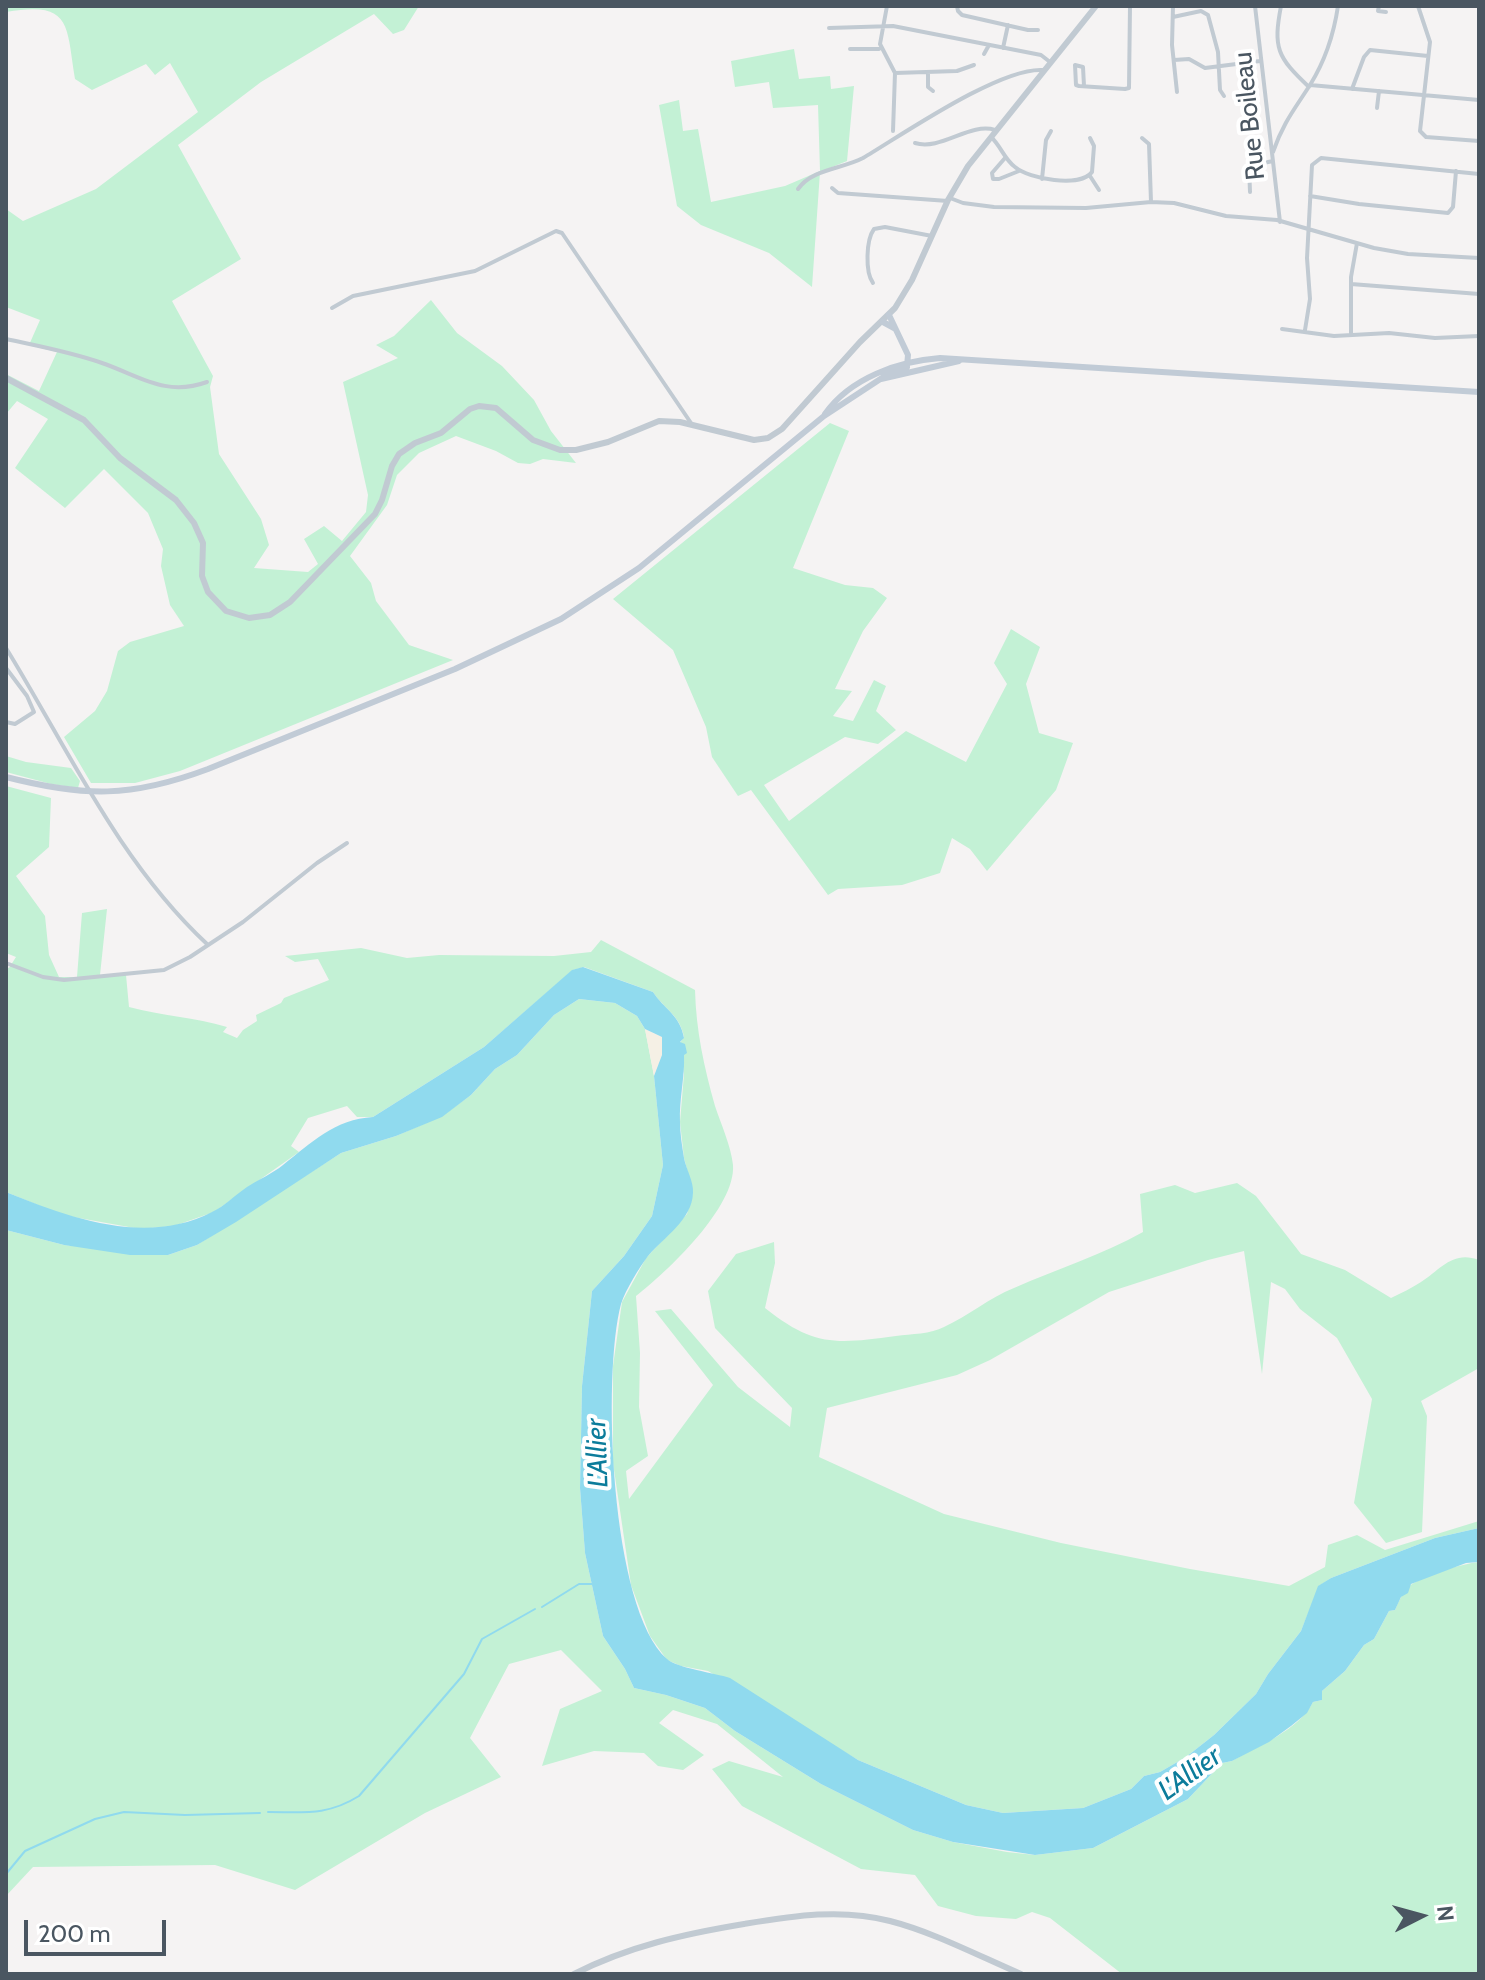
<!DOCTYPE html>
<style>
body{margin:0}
#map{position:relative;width:1485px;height:1980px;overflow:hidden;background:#f5f3f3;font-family:Cabin,sans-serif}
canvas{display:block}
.frame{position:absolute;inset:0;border:8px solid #4a5661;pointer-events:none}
.north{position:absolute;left:1381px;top:1876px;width:80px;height:80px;-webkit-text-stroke:6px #fff;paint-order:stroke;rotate:84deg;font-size:22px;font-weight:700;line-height:32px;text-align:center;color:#4a5661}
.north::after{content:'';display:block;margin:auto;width:28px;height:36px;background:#4a5661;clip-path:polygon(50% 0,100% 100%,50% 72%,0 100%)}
.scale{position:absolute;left:24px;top:1920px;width:142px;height:36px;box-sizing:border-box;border:4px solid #4a5661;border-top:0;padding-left:10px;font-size:24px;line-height:28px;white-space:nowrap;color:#4a5661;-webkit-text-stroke:6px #fff;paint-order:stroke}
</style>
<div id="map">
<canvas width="1485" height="1980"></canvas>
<div class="frame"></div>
<div class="north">N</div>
<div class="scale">200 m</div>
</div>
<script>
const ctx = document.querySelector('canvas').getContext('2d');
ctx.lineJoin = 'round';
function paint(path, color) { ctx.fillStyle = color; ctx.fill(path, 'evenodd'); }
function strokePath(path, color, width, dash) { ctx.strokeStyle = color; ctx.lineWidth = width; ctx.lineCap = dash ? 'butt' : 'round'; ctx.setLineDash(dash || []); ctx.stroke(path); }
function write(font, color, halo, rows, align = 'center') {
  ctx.font = font + ' Cabin,sans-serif'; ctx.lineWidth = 8; ctx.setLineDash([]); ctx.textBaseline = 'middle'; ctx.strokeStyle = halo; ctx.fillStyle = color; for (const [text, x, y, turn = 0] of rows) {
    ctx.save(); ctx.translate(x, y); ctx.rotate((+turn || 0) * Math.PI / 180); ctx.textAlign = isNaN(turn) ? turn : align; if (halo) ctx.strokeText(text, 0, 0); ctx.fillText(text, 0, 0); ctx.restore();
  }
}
paint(new Path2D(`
 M6,6H419L404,30L393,34L374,14L261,82L178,145L241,259L172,301L213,376L210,387L219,454L261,519L269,545L254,568L308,572L318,564L304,539L324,526L342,541L366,512L368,495L343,382L398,358L376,345L394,336L431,300L457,333L502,366L534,400L551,431L576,463L543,459L530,464L518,463L496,451L456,436L419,453L397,475L387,505L350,556L371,583L376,601L409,645L453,660L180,771L135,783H91L64,737L95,711L107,691L118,651L130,642L184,626L170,605L161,566L163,549L148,513L104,469L65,508L15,468L48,419L17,401L6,414V374L39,391L57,352L29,345L40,320L6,307V209L23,221L96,189L198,112L170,63L155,75L146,64L92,90L75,79C66,24 72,1 6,12Z
 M794,49L799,79L830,76L831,89L854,86L847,161L820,172L812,287L769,253L701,225L677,206L659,105L679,100L683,131L698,129L711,202L785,186L820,171L818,105L773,108L769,82L735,87L731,61Z
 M830,423L849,431L793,568L845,585L873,588L887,598L863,631L835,689L852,691L833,716L853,721L874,680L886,686L876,711L896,730L878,744L845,737L764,785L789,821L906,731L966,762L1007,684L994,663L1011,629L1040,647L1026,684L1039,733L1073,743L1056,790L987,871L970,849L952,838L940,873L902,885L838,889L828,895L751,790L738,796L712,757L706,727L673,650L613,599Z
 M6,756L26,762L71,768L80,781L78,788L51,784L6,772Z
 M6,786L51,798L49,847L16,876L45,916L49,955L59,977H77L82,913L107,909L100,975H126L129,1007C162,1016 195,1017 227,1027L223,1032L237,1038L243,1030L257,1021L256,1015L281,1003L284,998L329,980L318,959L295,962L285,956L361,948L407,958L439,955L554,956L591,952L601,940L695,990C696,1030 704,1067 715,1106C721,1124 731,1146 733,1165C736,1207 667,1272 636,1296L640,1353L639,1407L648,1456L626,1471L629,1499L713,1385L655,1311L671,1309L738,1387L790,1427L792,1408L715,1328L708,1291L736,1254L774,1242L775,1263L765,1308C814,1347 836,1344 896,1336C911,1334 931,1334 944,1327C968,1316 989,1298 1014,1288C1057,1269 1102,1255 1143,1232L1140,1194L1175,1185L1195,1193L1237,1183L1256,1196L1301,1254L1345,1270L1391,1298C1401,1293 1412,1288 1421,1282C1441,1269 1453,1250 1479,1260V1368L1421,1401L1427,1416L1422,1532L1386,1543L1354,1503L1372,1399L1337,1338L1300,1309L1285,1289L1271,1282L1262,1374L1244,1251L1208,1260L1109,1292L990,1360L957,1375L827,1408L819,1457L944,1514L1061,1543L1190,1569L1289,1586L1325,1567L1328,1545L1357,1535L1385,1550L1479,1521V1528L1435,1538L1331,1578L1319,1586L1301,1631L1268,1674L1256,1694L1214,1735L1186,1757L1160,1772L1144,1776L1131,1789L1083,1808L1003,1813L966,1805L858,1760L708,1671L681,1666L667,1660L650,1636L631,1585L613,1463V1366L622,1302L646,1258L687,1214L693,1192L684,1158L680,1122L684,1074L680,1043L684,1037C680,1015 664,1009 653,992L584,967L573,970L484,1047L373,1117H357L347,1106L308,1118L291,1146L299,1152L214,1212L174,1226L140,1229L62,1215L6,1192V967L9,968L16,957L6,953Z
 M579,999L615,1003L637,1016L645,1029L654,1076L663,1165L652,1216L624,1256L592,1291L582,1386L580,1488L585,1553L603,1636L625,1669L634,1688L666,1695L705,1708L735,1731L821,1784L913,1830L953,1842L1007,1852L1035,1855L1093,1848L1188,1799L1222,1763L1232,1761C1259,1745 1298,1731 1313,1702L1322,1700V1691L1345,1671L1364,1645L1374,1639L1389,1611L1395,1610C1399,1601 1404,1589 1412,1584C1428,1574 1461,1564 1479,1562V1974H1122L1050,1918L1032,1912L1016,1919L976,1916L938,1906L915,1875L861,1869L742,1806L712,1769L729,1761L783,1777L717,1724L673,1710L659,1723L704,1755L683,1770L658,1766L644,1753L594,1751L542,1766L560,1709L602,1691L561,1650L509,1664L470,1738L501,1777L425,1813L295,1890L215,1865L33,1867L6,1896V1230L64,1245L168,1255L197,1245L341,1153L396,1136L442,1116L471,1095L495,1069L517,1055L554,1015Z`), '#c3f1d5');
paint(new Path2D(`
 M645,1029L662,1037V1055L654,1076Z`), '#f5f0e5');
paint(new Path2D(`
 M583,967L653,992C664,1009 680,1015 684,1038L680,1042L685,1044L687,1053L684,1055C685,1077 679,1099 680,1122C680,1133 682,1146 684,1158C686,1169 694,1182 693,1193C692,1220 664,1237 648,1256C639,1268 626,1289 621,1304C602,1374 610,1609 667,1659C677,1668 715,1673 730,1678L858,1760L966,1805L1003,1813L1083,1808L1131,1789L1144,1776L1160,1772L1186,1757L1214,1735L1256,1694L1268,1674L1301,1631L1318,1586L1331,1578L1435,1538L1479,1528V1562L1466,1563L1411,1584L1408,1593L1401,1597L1395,1610L1389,1611L1374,1639L1364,1645L1345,1671L1322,1691V1700L1313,1702L1307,1713L1291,1726L1269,1742L1232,1761L1222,1763L1188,1799L1093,1848L1035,1855L953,1842L913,1830L821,1784L735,1731L705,1708L666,1695L634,1688L625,1669L603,1636L585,1553L580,1488L582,1386L592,1291L624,1256L652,1216L663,1165L654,1076L662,1055V1037L645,1029L637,1016L615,1003L579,999L554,1015L517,1055L495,1069L471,1095L442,1117L396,1136L341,1153L236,1222L197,1245L168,1255H130L64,1245L6,1230V1192C70,1218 146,1246 212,1212C225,1206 235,1195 247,1187C259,1179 272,1174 283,1165C311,1143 335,1119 373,1117L484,1047L572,970Z`), '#90daee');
strokePath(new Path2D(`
 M542,1607L579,1584H594
 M268,1812C304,1812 327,1816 359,1796L464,1674L482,1639L535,1609
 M6,1874L25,1851L95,1819L124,1812L185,1815L260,1813`), '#90daee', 2);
strokePath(new Path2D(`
 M887,6L880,44L895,73L893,131
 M957,6L958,11L962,15L1028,30H1038
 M1173,6L1172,45L1177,92
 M1255,6L1280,222
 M1281,6C1273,48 1277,57 1309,87
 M1379,6L1378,11L1386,12
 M1418,6L1430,42L1420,131L1426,137L1479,141
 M1173,17L1201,11L1208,15L1218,52L1220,90L1224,96
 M829,28L893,26L1041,55L1050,62
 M1003,48L1008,25
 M850,49H879
 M984,54L989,45
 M1174,60L1189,59L1205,68L1260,61
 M928,72V87L933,91
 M895,73L957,71L974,65
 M1310,85L1479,100
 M1084,86L1083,67L1075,65L1076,85L1079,86L1125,89L1129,88L1130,6
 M1352,89L1364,57L1370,50L1428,56
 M1377,108L1379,91
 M991,137C1001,146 1004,159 1015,167C1029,179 1080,188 1092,172L1094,146L1090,138
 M1142,138L1149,144L1151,202
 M915,143C941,151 970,122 995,130
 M1273,152C1283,123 1294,110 1310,85C1325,61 1334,33 1338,6
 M1005,158L992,173L993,179H999L1019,171
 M1090,176L1099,190
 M1042,179L1046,140L1051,131
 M832,188L838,193L948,201
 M798,189C812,169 842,169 863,158C902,135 1000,67 1043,70
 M1250,192L1249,166L1273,161
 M1310,196L1359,204L1448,213L1453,207L1456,171
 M950,198L963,203L994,207L1086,208L1151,202L1174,203L1226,216L1277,220L1374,248L1408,254L1479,258
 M873,283C865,272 866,240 874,229L885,227L932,236
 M1351,284L1479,294
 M332,308L353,296L475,271L556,231L562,233L691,423
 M1282,329L1334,336L1389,333L1435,338L1479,336
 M1305,330L1310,299L1307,258L1312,165L1321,158L1479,174
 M1351,335V277L1357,243
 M6,339C38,346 71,352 102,363C140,376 165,397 207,382
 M6,648C68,749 119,862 207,944
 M6,668L27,696L34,712L15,724L6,722
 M6,963L43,977L64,980L164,970L190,957L243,922L317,863L347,843`), '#c1cad2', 4);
strokePath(new Path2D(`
 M6,378L84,420L120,458L176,500L194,523L203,543L202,576L208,592L226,611L249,618L270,615L290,602L375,514L382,500L392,466L399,454L415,443L441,433L470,409L479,406L496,408L533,440L560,450H576L608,442L659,421L680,422L754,440L768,438L782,429L860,342L895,308L912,280L948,200L968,166L1096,6
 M574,1974C629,1946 684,1934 744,1924C793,1916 841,1908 890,1921C933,1932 979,1956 1021,1974`), '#c1cad2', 6);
strokePath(new Path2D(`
 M889,315L908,355L907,366
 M883,322L894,328
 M881,379L959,361
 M825,414C850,378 899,361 940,358L1479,392
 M6,777C84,797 131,798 208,769L455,669L561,619L639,568L824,416L888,374L907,367`), '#c1cbd6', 6);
write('26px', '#4a5661', '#fff', [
 ["Rue Boileau",1250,116,-96]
]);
write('italic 28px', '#0c7c9b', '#fff', [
 ["L'Allier",598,1453,-92],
 ["L'Allier",1190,1774,-36]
]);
</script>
